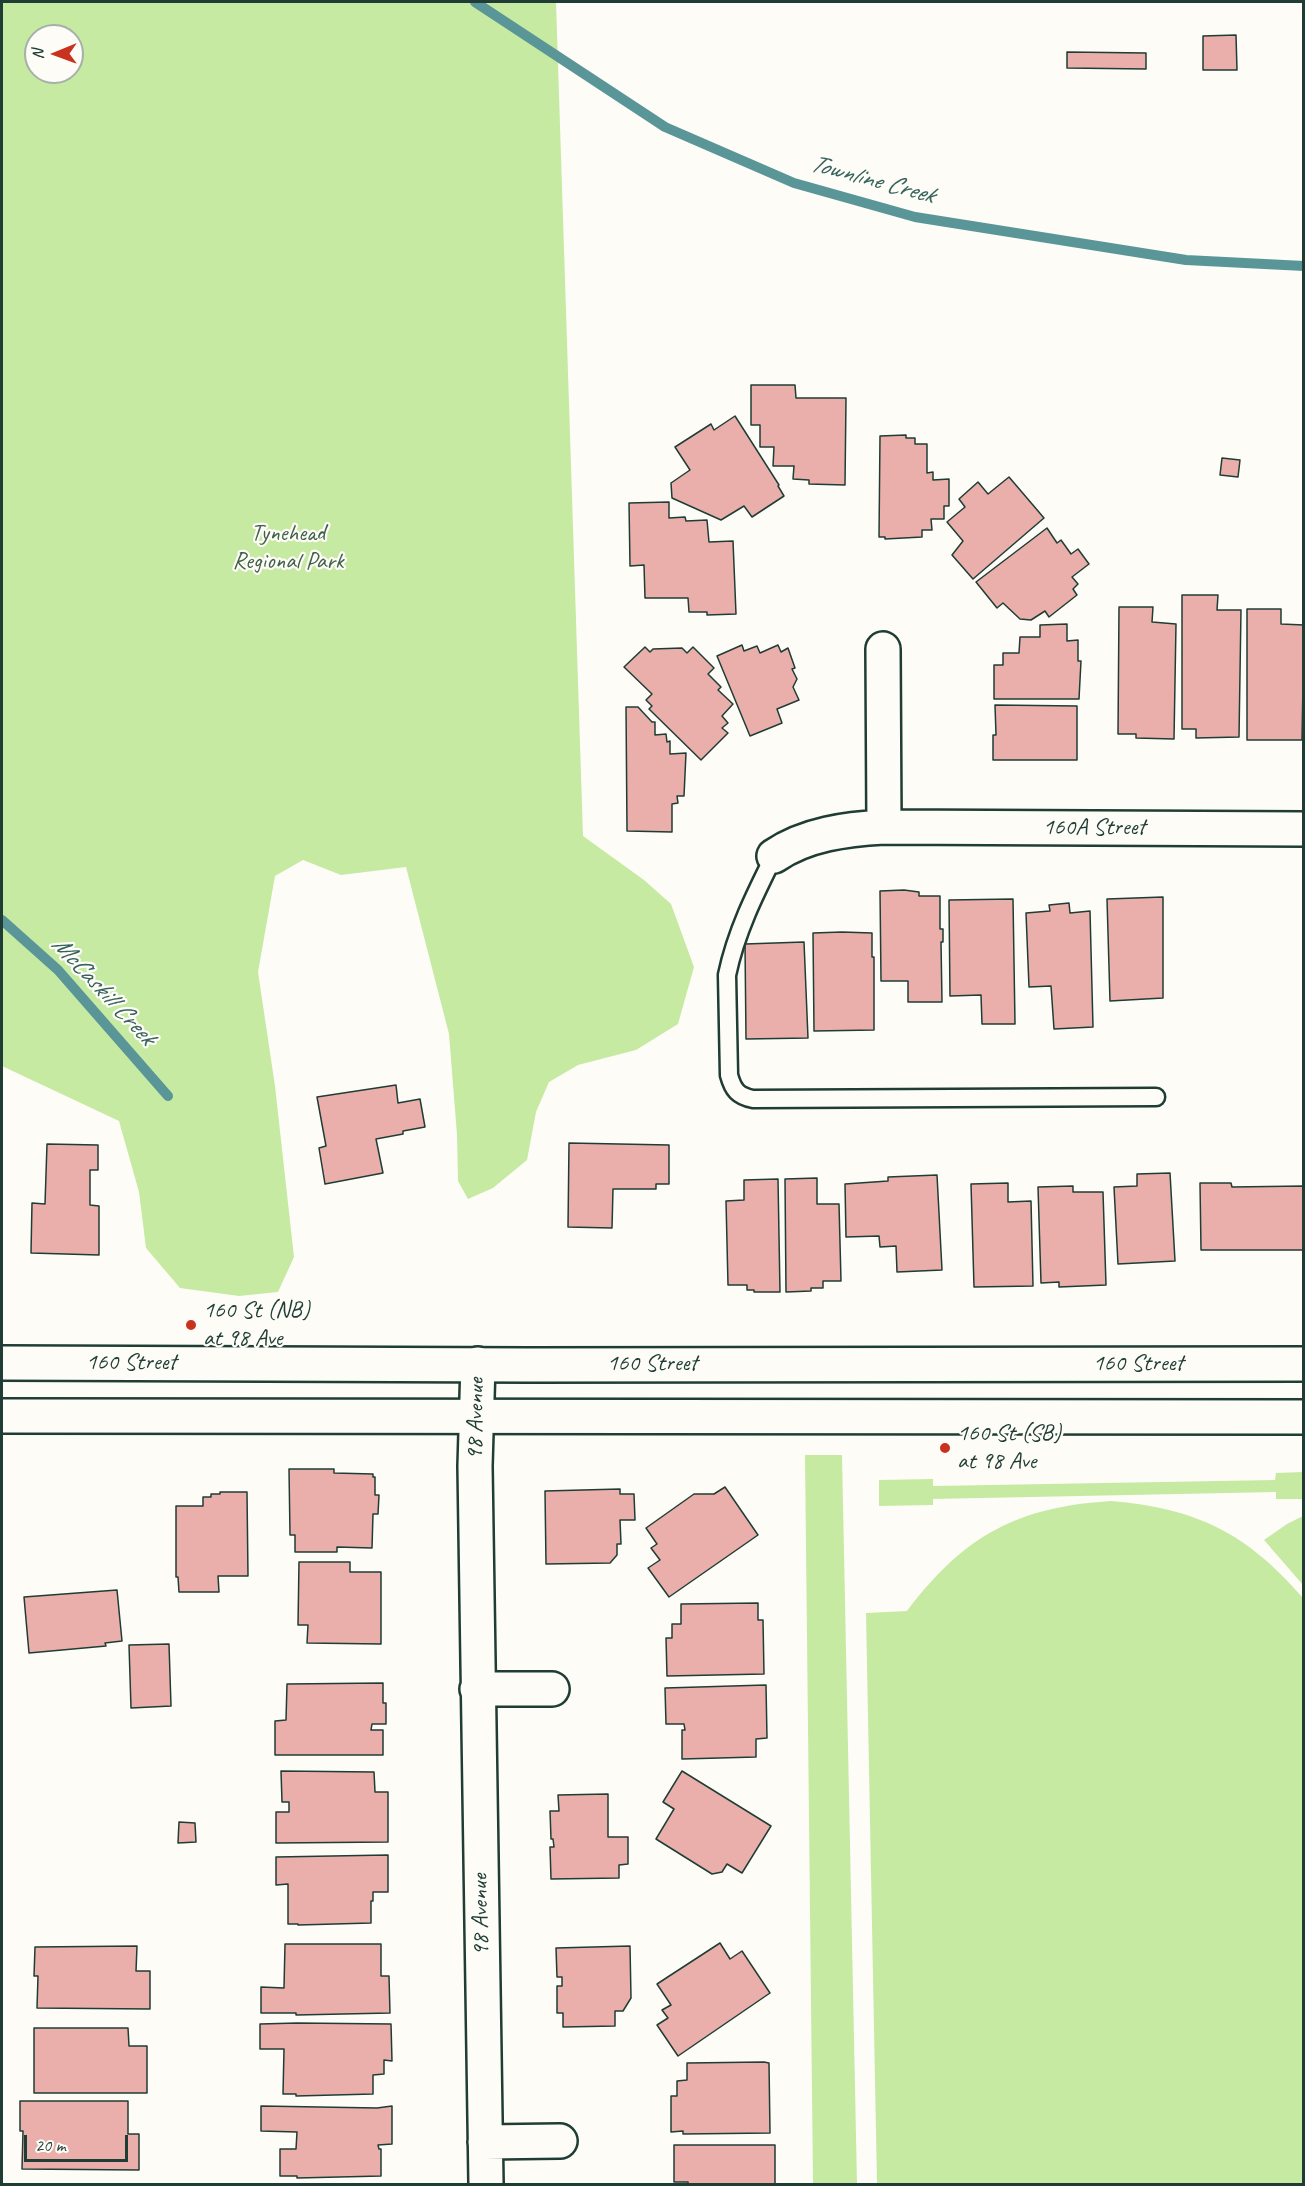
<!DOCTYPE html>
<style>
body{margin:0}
#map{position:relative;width:1305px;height:2186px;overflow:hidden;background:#fdfcf7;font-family:Caveat,sans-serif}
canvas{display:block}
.frame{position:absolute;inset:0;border:3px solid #1f3d34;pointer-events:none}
.north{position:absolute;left:24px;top:24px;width:60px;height:60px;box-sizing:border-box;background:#fdfcf7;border:2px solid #a4b0a9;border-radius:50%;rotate:269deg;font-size:16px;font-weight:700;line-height:24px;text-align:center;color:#1f3d34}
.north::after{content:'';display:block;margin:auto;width:21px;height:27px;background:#c8321e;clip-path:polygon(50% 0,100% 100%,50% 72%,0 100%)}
.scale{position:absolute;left:24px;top:2135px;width:104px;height:27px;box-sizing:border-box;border:3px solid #1f3d34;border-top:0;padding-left:8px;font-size:18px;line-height:21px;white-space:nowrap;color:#1f3d34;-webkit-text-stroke:4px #fdfcf7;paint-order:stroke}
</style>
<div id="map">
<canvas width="1305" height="2186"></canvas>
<div class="frame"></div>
<div class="north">N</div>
<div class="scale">20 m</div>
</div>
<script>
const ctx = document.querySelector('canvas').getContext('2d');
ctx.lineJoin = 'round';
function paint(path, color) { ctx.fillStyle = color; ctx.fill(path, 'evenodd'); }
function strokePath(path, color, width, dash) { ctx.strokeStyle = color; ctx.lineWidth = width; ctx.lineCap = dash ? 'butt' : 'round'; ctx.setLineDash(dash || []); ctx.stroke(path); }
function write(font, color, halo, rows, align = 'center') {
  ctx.font = font + ' Caveat,sans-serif'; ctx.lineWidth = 4.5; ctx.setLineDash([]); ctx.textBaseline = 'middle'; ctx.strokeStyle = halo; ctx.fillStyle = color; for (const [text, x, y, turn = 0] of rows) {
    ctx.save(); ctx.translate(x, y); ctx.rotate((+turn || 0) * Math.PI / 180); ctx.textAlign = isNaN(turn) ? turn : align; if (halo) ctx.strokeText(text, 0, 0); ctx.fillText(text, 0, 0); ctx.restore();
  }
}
paint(new Path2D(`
 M2,2H556L583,836L644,880L671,904L694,967L678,1024L636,1050L578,1065L549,1082L536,1112L527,1160L493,1188L468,1199L458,1181L457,1135L449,1034L406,867L341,875L303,860L275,876L258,972L275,1086L294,1257L278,1292L239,1296L180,1288L146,1248L139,1192L119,1121L2,1066ZM36,36H72V72H36Z
 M805,1455H842L857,2184H813Z
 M1303,1472V1499H1276V1492L933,1499V1505L879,1506V1480L933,1479V1486L1275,1480L1276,1473Z
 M1111,1501C1196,1508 1247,1533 1303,1598V2184H877L866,1613L907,1611C964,1536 1016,1507 1111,1501Z
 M1303,1516V1585L1264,1540L1287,1524Z`), '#c7eaa3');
strokePath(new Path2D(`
 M475,2L665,127L794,183L915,217L1186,260L1304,266
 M2,920L58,970L168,1096`), '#5a9698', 10);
const building = new Path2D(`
 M1236,35L1237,70H1203V36Z
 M1067,52L1146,53V69L1067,68Z
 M751,385H795L796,398H846L845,485L809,484V480L793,479L794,466H773L774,447H760V425H751Z
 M735,416L779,485L778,486L784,496L752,517L744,506L721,520L672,498L671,483L690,470L675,447L711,424L714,430Z
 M906,435V438H915V444H927V473L933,472V480L949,479V506H944V519H931L932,530H922V537L885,539V537H879L880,436Z
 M1222,458L1240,460L1238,477L1220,475Z
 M1009,477L1044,518L973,579L952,555L963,541L947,522L965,507L959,499L978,482L988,494Z
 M669,502V518L685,517L686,521L707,520L709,542L733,541L736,614L707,615V612H689L688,598H645L644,565L630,566L629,503Z
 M1047,528L1057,543L1061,540L1071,554L1078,549L1089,564L1072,577L1078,584L1073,589L1077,595L1049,617L1045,611L1031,620L1020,619L1003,603L997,608L976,582Z
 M1182,595H1218L1217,610H1241L1239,737L1196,738V729H1182Z
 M1119,607H1153L1152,622L1176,624L1174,739L1136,738V734H1118Z
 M1247,609H1281V624L1304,625L1302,740H1247Z
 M1067,624V641L1078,640V661H1081L1079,699H994V665H1003V653H1019L1020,637H1040V625Z
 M742,645L744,651L757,646L760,653L778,645L781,652L788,648L795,668L792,669L797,679L793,687L799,700L777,709L782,723L750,736L717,656Z
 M645,647L650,652L653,649L682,648L687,653L693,647L714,668L708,674L721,687L718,690L733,704L722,716L728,723L722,728L728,733L701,760L649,709L652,706L646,700L652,694L624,667Z
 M995,705L1077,706V760H993V735H996Z
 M626,707H638L652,722H655V735L666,734L667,742L670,741V754L686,753L684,796H677L678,803L672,804V832L627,831Z
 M904,890L919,892V896H940V929H943V942H941L942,1002H908V981H881L880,891Z
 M1163,897V998L1110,1001L1107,899Z
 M1013,899L1015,1024H982L981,995L950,996L949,900Z
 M1069,903L1070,913L1090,911L1093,1027L1054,1029L1051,986L1029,987L1026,913L1050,911L1049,905Z
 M842,932L872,933V957H874V1030L814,1031L813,933Z
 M804,942L808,1038L746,1039L745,944Z
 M396,1085L398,1103L420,1099L425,1127L403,1131V1134L376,1139L383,1173L325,1184L319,1148L326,1146L317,1097Z
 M569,1143L669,1145V1184H656V1189H613L612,1228L568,1227Z
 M47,1144L98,1145V1170H90V1205L99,1206V1255L31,1253L32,1203L45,1204Z
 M1170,1173L1175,1261L1118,1264L1114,1187L1137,1186V1174Z
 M937,1175L942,1270L897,1272L896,1246L880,1247L879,1236L846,1237L845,1184L888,1181V1177Z
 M817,1178V1204H839L841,1281H823V1288H811V1291L786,1292L785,1179Z
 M778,1179L780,1292H754V1290H747V1285H728L726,1201L744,1200V1180Z
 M1008,1183V1202L1031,1201L1033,1286L974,1287L971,1184Z
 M1200,1183H1231L1232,1187L1304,1186V1250H1201Z
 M1073,1186V1192H1103L1106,1285L1059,1287V1282L1041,1283L1038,1187Z
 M289,1469H334V1473L373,1474V1477H375V1495H379L378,1514H373L372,1548L337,1547V1552H295V1535H290Z
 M725,1487L758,1535L669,1597L648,1568L660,1560L651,1548L657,1544L646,1528L694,1494H714Z
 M620,1489V1494H634L635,1520H620L621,1544H617V1555L610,1563L546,1564L545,1491Z
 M220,1492H247L248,1576H218L219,1592H179L178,1577H176V1506H203V1497H211V1494H220Z
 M299,1562H350V1572H381V1644L307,1643L308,1625H298Z
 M117,1590L122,1641L105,1643L106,1646L29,1653L24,1597Z
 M758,1603V1620H763L764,1674L667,1676L666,1638H672V1624H681V1604Z
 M169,1644L171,1706L131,1708L129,1645Z
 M383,1683V1703H386V1724H372L371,1730H383V1755H275V1721L286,1720L287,1684Z
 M766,1685L767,1738L756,1739V1757L682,1759V1730H685L684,1724H666L665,1688Z
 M281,1771L374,1772L375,1792H388V1842L276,1843V1812H289V1802H282Z
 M682,1771L771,1826L742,1873L727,1864L722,1872L712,1874L656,1839L674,1809L663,1802Z
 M608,1794V1837H628V1864L619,1865V1878L551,1879L550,1847H554L553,1839H551L550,1811H559L558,1795Z
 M179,1822L195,1823L196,1842L178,1843Z
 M388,1855V1892H373V1901H371V1923L298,1925V1924H288V1884L276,1885V1857Z
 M720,1943L730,1959L742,1951L770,1993L678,2056L657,2025L668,2018L662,2010L671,2005L657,1984Z
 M285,1944H381V1976H389L390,2013L296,2015V2013H261V1987L284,1988Z
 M137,1946L136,1971H150V2009L37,2008L38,1976H34L35,1947Z
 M630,1946L631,1998L623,2011H615V2026L563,2027V2013H557V1986H562V1977H557L556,1948Z
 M297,2023L391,2024L392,2061L384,2060V2074L373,2075V2094L296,2096V2094H283L284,2049H260V2024Z
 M34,2028H128L129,2046H147V2093H34Z
 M764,2062L769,2063L770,2133L683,2134V2131L671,2132V2096H677V2081L687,2080V2063Z
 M20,2101H128V2134H139V2170L22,2169L23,2131H20Z
 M261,2106L377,2108L392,2106V2144L378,2145L379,2149H381V2176L297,2178V2176H280V2149H296L297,2132L261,2131Z
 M674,2145H775V2184H688V2182H674Z`);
paint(building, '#eaafab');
strokePath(building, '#1f3d34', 1.5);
const service = new Path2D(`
 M774,856C755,894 736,932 727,975L729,1075C733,1090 738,1096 753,1099L1156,1097`);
const minor = new Path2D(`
 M883,649L884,827
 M774,856C806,834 847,829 884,827L1304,829
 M478,1364L475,1466L486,2184
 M477,1689H552
 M485,2142L560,2141`);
const secondary = new Path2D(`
 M2,1363L529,1365L1304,1364
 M2,1416L1304,1417`);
strokePath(service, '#1f3d34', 21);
strokePath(minor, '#1f3d34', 38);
strokePath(secondary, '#1f3d34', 38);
strokePath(service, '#fdfcf7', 16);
strokePath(minor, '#fdfcf7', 33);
strokePath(secondary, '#fdfcf7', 33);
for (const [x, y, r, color] of [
 [191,1325,6,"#c8321e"],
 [945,1448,6,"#c8321e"]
]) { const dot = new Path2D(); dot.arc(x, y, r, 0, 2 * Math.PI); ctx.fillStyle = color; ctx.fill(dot); strokePath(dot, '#fdfcf7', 2); }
write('24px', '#41604a', '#fdfcf7', [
 ["Tynehead",288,534],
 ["Regional Park",288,562]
]);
write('24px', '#1f3d34', '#fdfcf7', [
 ["160A Street",1094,828],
 ["160 Street",131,1363],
 ["160 Street",652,1364],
 ["160 Street",1138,1364],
 ["98 Avenue",476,1419,-89],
 ["98 Avenue",481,1915,-91]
]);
write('24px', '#1f3d34', '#fdfcf7', [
 ["160 St (NB)",203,1311],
 ["at 98 Ave",203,1339],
 ["160 St (SB)",957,1434],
 ["at 98 Ave",957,1462]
], 'left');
write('italic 26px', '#38625e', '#fdfcf7', [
 ["Townline Creek",872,180,15],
 ["McCaskill Creek",103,991,47]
]);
</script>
